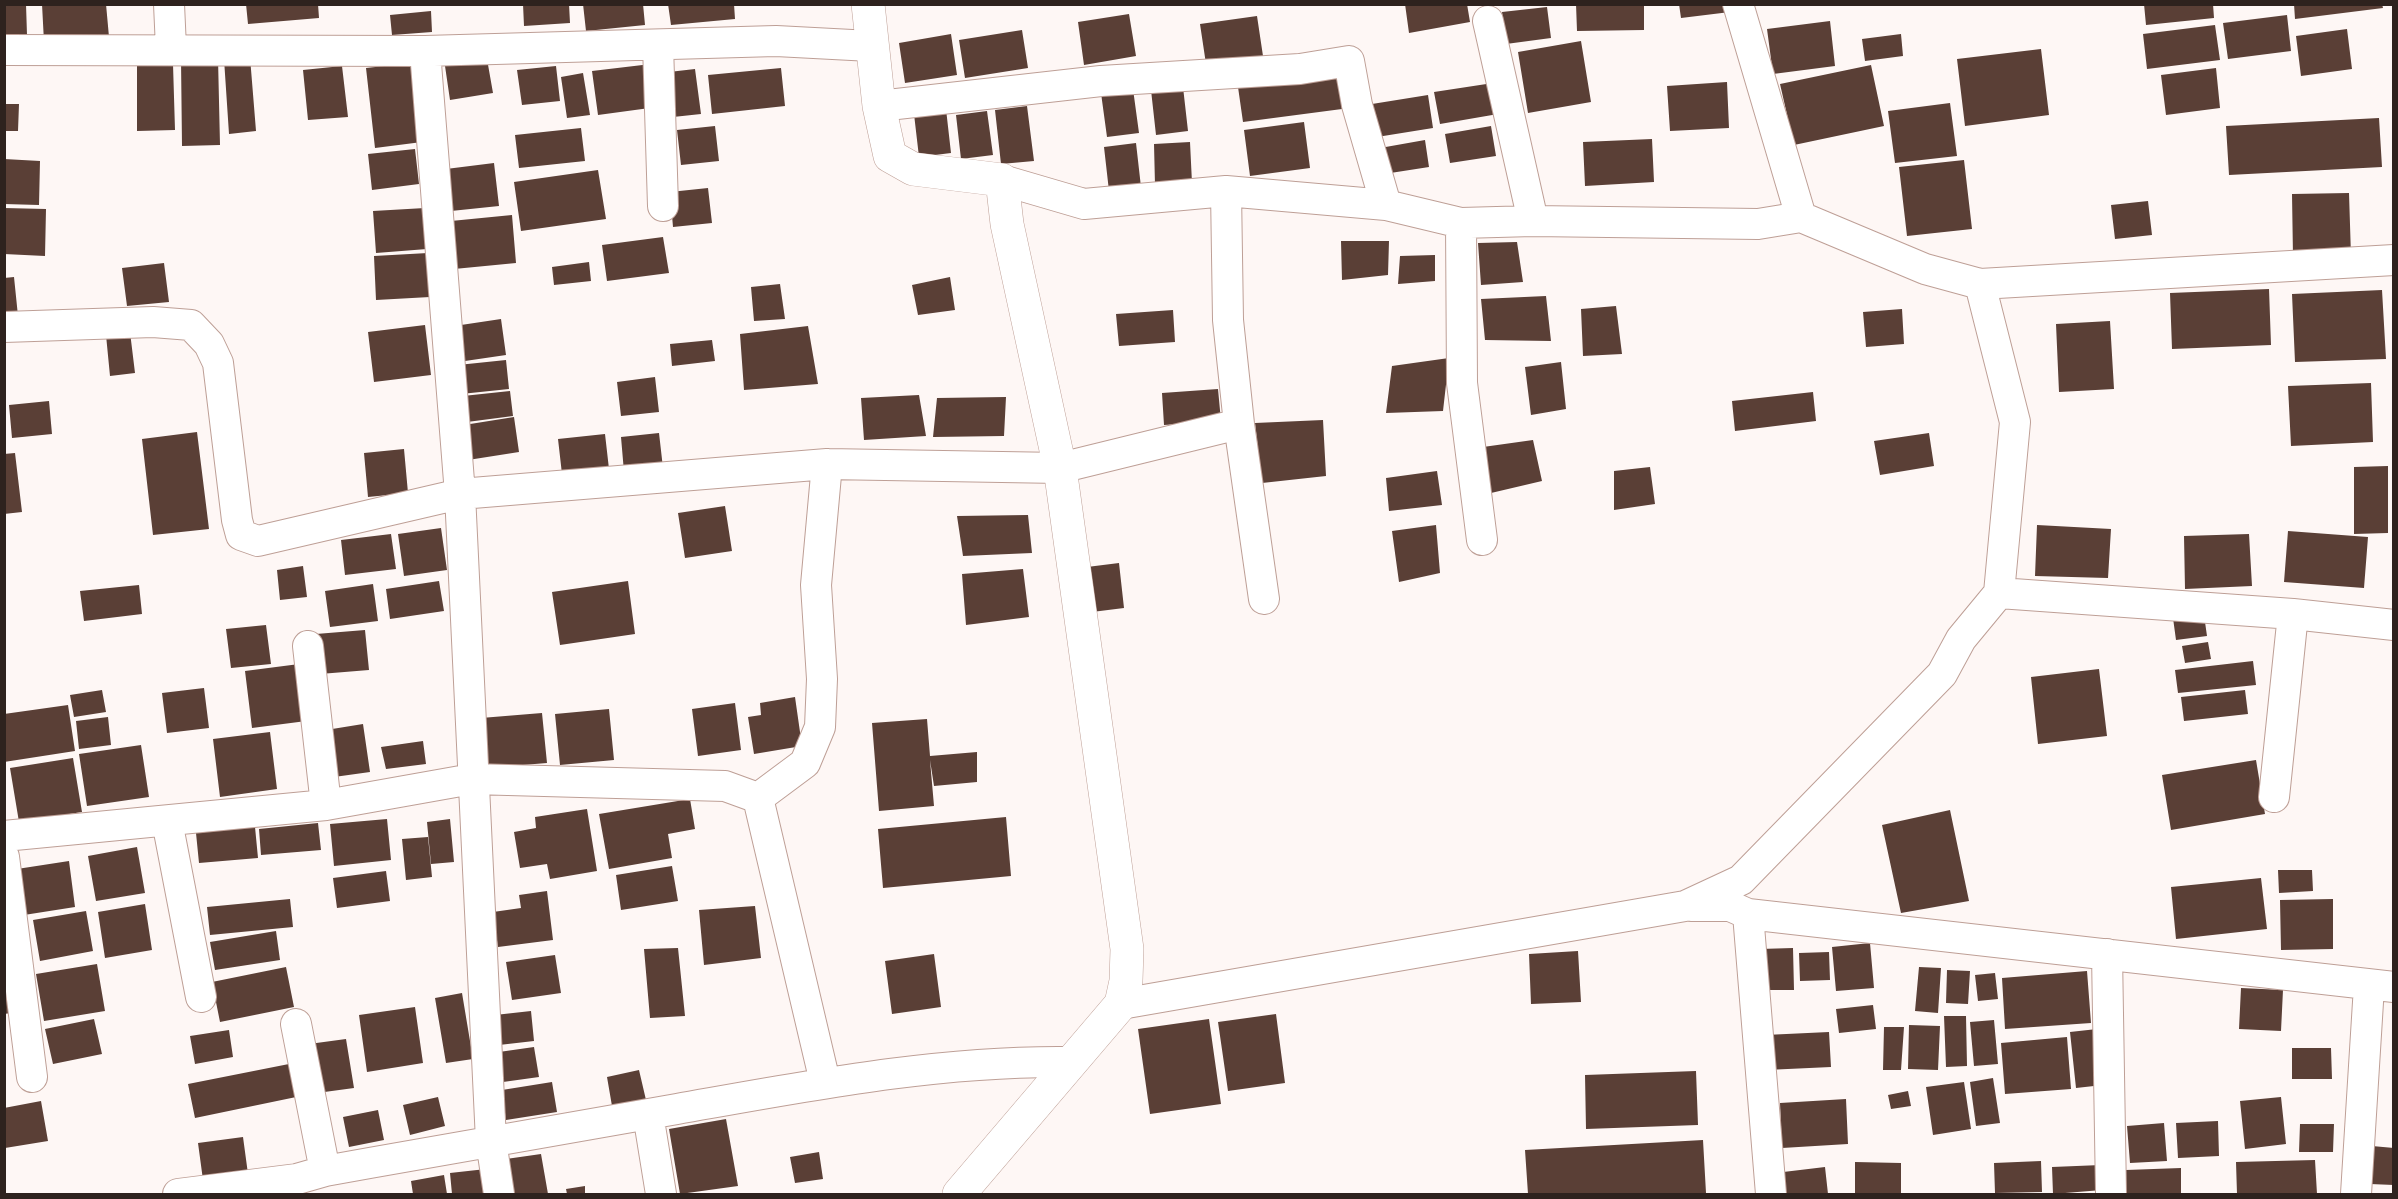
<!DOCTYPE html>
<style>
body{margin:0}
#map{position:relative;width:2398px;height:1199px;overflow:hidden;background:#fef7f5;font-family:"Titillium Web",sans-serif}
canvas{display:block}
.frame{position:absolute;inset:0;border:6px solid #2e221e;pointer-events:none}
</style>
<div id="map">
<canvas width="2398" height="1199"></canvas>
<div class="frame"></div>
</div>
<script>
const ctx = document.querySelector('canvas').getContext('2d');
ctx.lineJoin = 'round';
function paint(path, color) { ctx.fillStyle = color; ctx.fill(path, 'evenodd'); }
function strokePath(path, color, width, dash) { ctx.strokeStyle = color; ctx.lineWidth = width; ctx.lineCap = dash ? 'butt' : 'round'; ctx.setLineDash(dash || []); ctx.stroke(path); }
paint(new Path2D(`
 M4,4H26L27,35L4,37Z
 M42,4H106L109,37L44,42Z
 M246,4H318L319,18L248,24Z
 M523,4H569L570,23L524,26Z
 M583,4H643L645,25L586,31Z
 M668,4H734L735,19L671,25Z
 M1405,4H1467L1470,22L1409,33Z
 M1576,4H1644V30L1577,31Z
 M1679,4H1729L1730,12L1681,18Z
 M2144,4H2213L2214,18L2146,25Z
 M2294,4H2382L2383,8L2295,19Z
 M1547,7L1551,38L1506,44L1502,12Z
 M431,11L432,32L392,35L390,15Z
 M1129,14L1136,56L1084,65L1078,22Z
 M2287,15L2291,51L2228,59L2223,23Z
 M1257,16L1263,56L1206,64L1200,24Z
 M1830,21L1835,66L1773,74L1767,29Z
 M2215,25L2220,60L2147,69L2143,34Z
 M2347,29L2352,69L2301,76L2296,36Z
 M1022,30L1028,68L965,78L959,40Z
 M951,34L957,75L905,83L899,43Z
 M1901,34L1903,56L1865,61L1862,39Z
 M1581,41L1591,102L1528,113L1518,52Z
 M2041,49L2049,115L1965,126L1957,59Z
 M250,57L256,131L229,134L224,59Z
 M218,58L220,145L182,146L181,59Z
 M487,59L493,93L450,100L445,66Z
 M413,63L422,142L375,148L366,68Z
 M173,64L175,130L137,131V65Z
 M651,64L657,107L598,115L592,71Z
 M1871,65L1884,126L1794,145L1780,84Z
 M342,66L348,117L308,120L303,70Z
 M556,66L560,101L522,105L517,70Z
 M781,68L785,106L712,114L708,75Z
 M2216,68L2220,108L2166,115L2161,75Z
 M695,69L701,114L673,117L669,72Z
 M583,73L590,115L567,118L561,77Z
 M1337,74L1342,109L1243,122L1238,87Z
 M1727,82L1729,128L1670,131L1667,86Z
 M1493,83L1498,114L1440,124L1434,92Z
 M1183,87L1188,131L1156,135L1151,90Z
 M1133,89L1139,133L1107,137L1101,93Z
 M1428,95L1433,128L1377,137L1372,104Z
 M1950,103L1957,156L1895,163L1888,111Z
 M4,104H19L18,131H4Z
 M1027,106L1034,161L1001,164L995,110Z
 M946,109L951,153L919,157L914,114Z
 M987,111L993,155L961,159L956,115Z
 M2379,118L2382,167L2229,175L2226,126Z
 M1304,122L1310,168L1250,176L1244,130Z
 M715,126L719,161L681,165L677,130Z
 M1491,126L1496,156L1450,163L1445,134Z
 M581,128L585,161L519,168L515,135Z
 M1652,139L1654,182L1585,186L1583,142Z
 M1425,140L1429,167L1384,174L1380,148Z
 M1190,142L1192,183L1155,185L1154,144Z
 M1136,143L1141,187L1109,191L1104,147Z
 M415,149L419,184L372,190L368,154Z
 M4,159L40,161L39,205L4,204Z
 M1964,160L1972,229L1907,236L1899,167Z
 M494,163L499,206L451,211L446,169Z
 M598,170L606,219L521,231L514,182Z
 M708,188L712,223L673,227L670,192Z
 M2349,193L2351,256L2293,257L2292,194Z
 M2148,201L2152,235L2115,239L2111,205Z
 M4,208L46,209L45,256L4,254Z
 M425,208L427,249L376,253L373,211Z
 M512,215L516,263L454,269L451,221Z
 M663,237L669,273L607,281L602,245Z
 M1341,241H1389L1388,275L1342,280Z
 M1517,242L1523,282L1481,285L1478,243Z
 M428,253L430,297L376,300L374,256Z
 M1435,255V281L1398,284L1400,256Z
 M589,262L591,281L554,285L552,267Z
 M164,263L169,302L127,306L122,268Z
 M14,277L18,316L4,317V278Z
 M950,277L955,310L918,315L912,285Z
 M780,284L785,319L754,321L751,287Z
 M2269,289L2271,345L2172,349L2170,293Z
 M2382,290L2386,359L2295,362L2292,294Z
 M1546,296L1551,341L1485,340L1481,299Z
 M1616,306L1622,354L1583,356L1581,309Z
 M1902,309L1904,344L1866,347L1863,312Z
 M1173,310L1175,342L1119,346L1116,314Z
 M501,319L506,355L465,361L461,325Z
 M2110,321L2114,389L2059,392L2056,324Z
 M425,325L431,375L374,382L368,332Z
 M808,326L818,384L744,390L740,334Z
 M130,332L135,373L110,376L106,335Z
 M712,340L715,361L672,366L670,344Z
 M1449,358L1443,411L1386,413L1392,366Z
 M506,360L509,389L461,394L458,365Z
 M1561,362L1566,409L1531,415L1525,367Z
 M655,377L659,412L621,416L617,382Z
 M2371,383L2373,442L2291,446L2288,386Z
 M1218,389L1221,421L1164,425L1162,393Z
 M510,391L513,416L467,422L463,396Z
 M1813,392L1816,421L1735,431L1732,401Z
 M919,395L926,436L864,440L861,398Z
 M1006,397L1004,436L933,437L937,398Z
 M49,401L52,434L12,438L9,405Z
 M514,417L519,452L468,460L464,425Z
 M1323,420L1326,476L1262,483L1255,423Z
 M197,432L209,529L153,535L142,439Z
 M659,433L663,468L624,472L621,437Z
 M1929,433L1934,466L1880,475L1874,441Z
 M605,434L609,469L562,474L558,439Z
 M1533,440L1542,481L1491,493L1483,447Z
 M404,449L408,493L368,497L364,453Z
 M15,453L22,512L4,514V454Z
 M2388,466V533L2354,534V467Z
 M1650,467L1655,504L1614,510V471Z
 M1437,471L1442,505L1389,511L1386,478Z
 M725,506L732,551L685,558L678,513Z
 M1028,515L1032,553L963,556L957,516Z
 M1436,525L1440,573L1399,582L1392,531Z
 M2037,525L2111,529L2108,578L2035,576Z
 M441,528L447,570L404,576L398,534Z
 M2288,531L2368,537L2364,588L2284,582Z
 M391,534L396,569L345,575L341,540Z
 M2249,534L2252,586L2185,589L2184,536Z
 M1119,563L1124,608L1092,612L1087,567Z
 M303,566L307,597L280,600L277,570Z
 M1023,569L1029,617L966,625L962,574Z
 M439,581L444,611L390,619L386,589Z
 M628,581L635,634L560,645L552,592Z
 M373,584L378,621L330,627L325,591Z
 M139,585L142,614L84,621L80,591Z
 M2204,615L2207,636L2176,640L2173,618Z
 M266,625L271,664L231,668L226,629Z
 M365,630L369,670L320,674L316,634Z
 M2208,642L2211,659L2185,663L2182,646Z
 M2253,661L2256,685L2178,693L2175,670Z
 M307,663L314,720L252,728L245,671Z
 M2099,669L2107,736L2038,744L2031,677Z
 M204,688L209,728L167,733L162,693Z
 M102,690L106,712L74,717L70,695Z
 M2245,690L2248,714L2184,721L2181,697Z
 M795,697L802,746L754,754L748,717L761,715L760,703Z
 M735,703L741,750L698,756L692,709Z
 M68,705L75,751L4,762V714Z
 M609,709L614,760L560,765L555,714Z
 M542,713L547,763L486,768L481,718Z
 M108,717L111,745L79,749L76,721Z
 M927,719L930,756L977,752V782L934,786L930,760L934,806L879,811L872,723Z
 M363,724L370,772L334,777L326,730Z
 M270,732L277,789L220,797L213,739Z
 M423,741L426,764L386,769L381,747Z
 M141,745L149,797L87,806L79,754Z
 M73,758L82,812L19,822L10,768Z
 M2256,760L2265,814L2171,830L2162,775Z
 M690,799L695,829L668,834L672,858L609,869L599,814Z
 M587,809L597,871L550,879L547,864L520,868L514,832L536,828L535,817Z
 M1950,810L1969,901L1901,913L1882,825Z
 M1006,817L1011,876L883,888L878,829Z
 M387,819L391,860L334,866L330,824Z
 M450,819L454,862L431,864L427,822Z
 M318,823L321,850L261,855L259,829Z
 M255,827L258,858L199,863L196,833Z
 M428,837L432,877L406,880L402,839Z
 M137,847L145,893L96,901L88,856Z
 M69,861L75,907L24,915L17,869Z
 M672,866L678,901L621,910L616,875Z
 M2278,870H2312L2313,891L2279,893Z
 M386,871L390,901L337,908L333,878Z
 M2261,878L2267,929L2176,939L2171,887Z
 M547,891L553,940L498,947L493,912L521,908L519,895Z
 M290,899L293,927L210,935L207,907Z
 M2333,899V949L2281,950L2280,900Z
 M145,904L152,950L105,958L98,912Z
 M755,906L761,958L704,965L699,910Z
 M86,911L93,951L40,961L33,920Z
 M276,931L280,960L215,970L210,942Z
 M1870,943L1874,988L1836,991L1832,947Z
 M678,948L685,1016L650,1018L644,949Z
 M1793,948L1794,990H1760V949Z
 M1578,951L1581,1002L1531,1004L1529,954Z
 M1829,952L1830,980L1800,981L1799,953Z
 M934,954L941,1007L892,1014L885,961Z
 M555,955L561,993L512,1000L506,962Z
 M97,964L105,1011L44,1021L36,974Z
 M286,967L294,1007L220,1022L212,982Z
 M1919,967L1941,968L1938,1013L1915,1011Z
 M1947,970L1970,971L1968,1004L1946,1003Z
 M2087,971L2091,1023L2005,1029L2002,978Z
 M1995,973L1998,999L1978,1001L1975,975Z
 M4,977L11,1013L4,1014Z
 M2241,988L2283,990L2281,1031L2239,1029Z
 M462,993L473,1059L446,1063L435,998Z
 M1873,1005L1876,1029L1839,1033L1836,1009Z
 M415,1007L423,1063L367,1072L359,1015Z
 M531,1011L534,1041L499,1045L495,1015Z
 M1276,1014L1285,1083L1228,1091L1218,1022Z
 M1944,1016H1966L1967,1066L1946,1067Z
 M94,1019L102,1054L53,1064L45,1029Z
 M1209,1019L1221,1104L1150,1114L1138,1029Z
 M1994,1020L1998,1064L1974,1066L1970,1022Z
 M1909,1025L1940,1026L1938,1070L1908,1069Z
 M1884,1027H1904L1901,1070H1883Z
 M2097,1029L2103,1085L2076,1088L2070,1032Z
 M229,1030L233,1057L195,1064L190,1036Z
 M1829,1032L1831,1067L1766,1070L1765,1035Z
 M2067,1037L2071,1089L2005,1094L2001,1043Z
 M346,1039L354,1088L317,1093L309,1044Z
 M534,1047L539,1077L503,1082L499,1052Z
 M2292,1048H2331L2332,1079H2292Z
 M294,1063L301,1096L195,1118L188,1084Z
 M639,1070L646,1100L612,1106L607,1077Z
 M1696,1071L1698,1125L1586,1129L1585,1075Z
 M1993,1078L2000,1123L1976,1126L1970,1082Z
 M552,1082L557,1112L506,1120L502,1090Z
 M1964,1082L1971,1129L1933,1135L1926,1087Z
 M1908,1091L1911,1106L1891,1109L1888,1095Z
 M438,1097L445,1126L410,1135L403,1105Z
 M2281,1097L2286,1144L2245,1149L2240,1101Z
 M1846,1099L1848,1144L1782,1148L1780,1103Z
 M41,1101L48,1141L5,1148L4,1108Z
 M378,1110L384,1140L349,1147L343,1117Z
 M726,1119L738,1186L680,1194L669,1129Z
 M2218,1121L2219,1156L2178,1158L2176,1123Z
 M2164,1123L2167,1161L2130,1163L2127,1126Z
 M2300,1124H2334L2333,1152H2299Z
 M243,1137L248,1174L203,1180L198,1143Z
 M1703,1140L1706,1193L1528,1194L1525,1150Z
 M2372,1146L2394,1148V1185L2370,1184Z
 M819,1152L823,1179L795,1183L790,1157Z
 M541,1154L548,1194H504L499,1160Z
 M2315,1160L2317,1194H2237L2236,1162Z
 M2041,1161L2042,1192L1995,1193L1994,1163Z
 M1855,1162L1901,1163V1194H1855Z
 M2101,1165L2102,1190L2053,1194L2052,1167Z
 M1825,1167L1828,1194H1778L1775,1173Z
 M2181,1168V1194H2126V1170Z
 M486,1169L488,1194H452L450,1173Z
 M444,1175L447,1194H413L411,1181Z
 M585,1186V1194H567L566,1189Z`), '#5a3f36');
const minor = new Path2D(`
 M169,4L171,48
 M1738,4L1801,217
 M1488,21L1533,221
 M658,45L663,206
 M4,50L425,51L776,41L871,46
 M425,51L460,494L491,1141L499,1194
 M879,106L1101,81L1300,69L1349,61L1357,105L1386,205
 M1002,180L1084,204L1226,191L1386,205L1461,223L1533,221L1758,224L1801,217L1925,269L1980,284L2394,260
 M1226,191L1228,320L1239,424L1264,599
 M1461,223L1462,383L1482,540
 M4,327L153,322L191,325L209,344L218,363L237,520L241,535L258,541L460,494L827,464L1060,468L1239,424
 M1999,593L2293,614L2394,625
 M308,646L326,805
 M2274,797L2293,614
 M758,798L805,763L820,727L822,679L816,585L827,464
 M167,821L201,997
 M4,836L326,805L472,779L725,786L758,798L825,1082
 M4,857L32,1077
 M1691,906H1730L1748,914L2394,987
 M1748,914L1771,1194
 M2107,954L2111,1194
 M1121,1004L1685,906L1741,880L1942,674L1961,639L1999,593L2015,422L1980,284
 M296,1024L325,1171
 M648,1114L661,1194
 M178,1194L297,1179L325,1171C442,1150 559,1130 677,1109C807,1086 939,1060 1072,1062
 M2356,1194L2369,986`);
const tertiary = new Path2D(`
 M868,4L879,106L890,156L913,169L1002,180L1007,224L1060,468L1127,949L1126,981L1121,1004L959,1194`);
strokePath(minor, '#be9f96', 32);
strokePath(tertiary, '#be9f96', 34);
strokePath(minor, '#fff', 30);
strokePath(tertiary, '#fff', 33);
</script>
